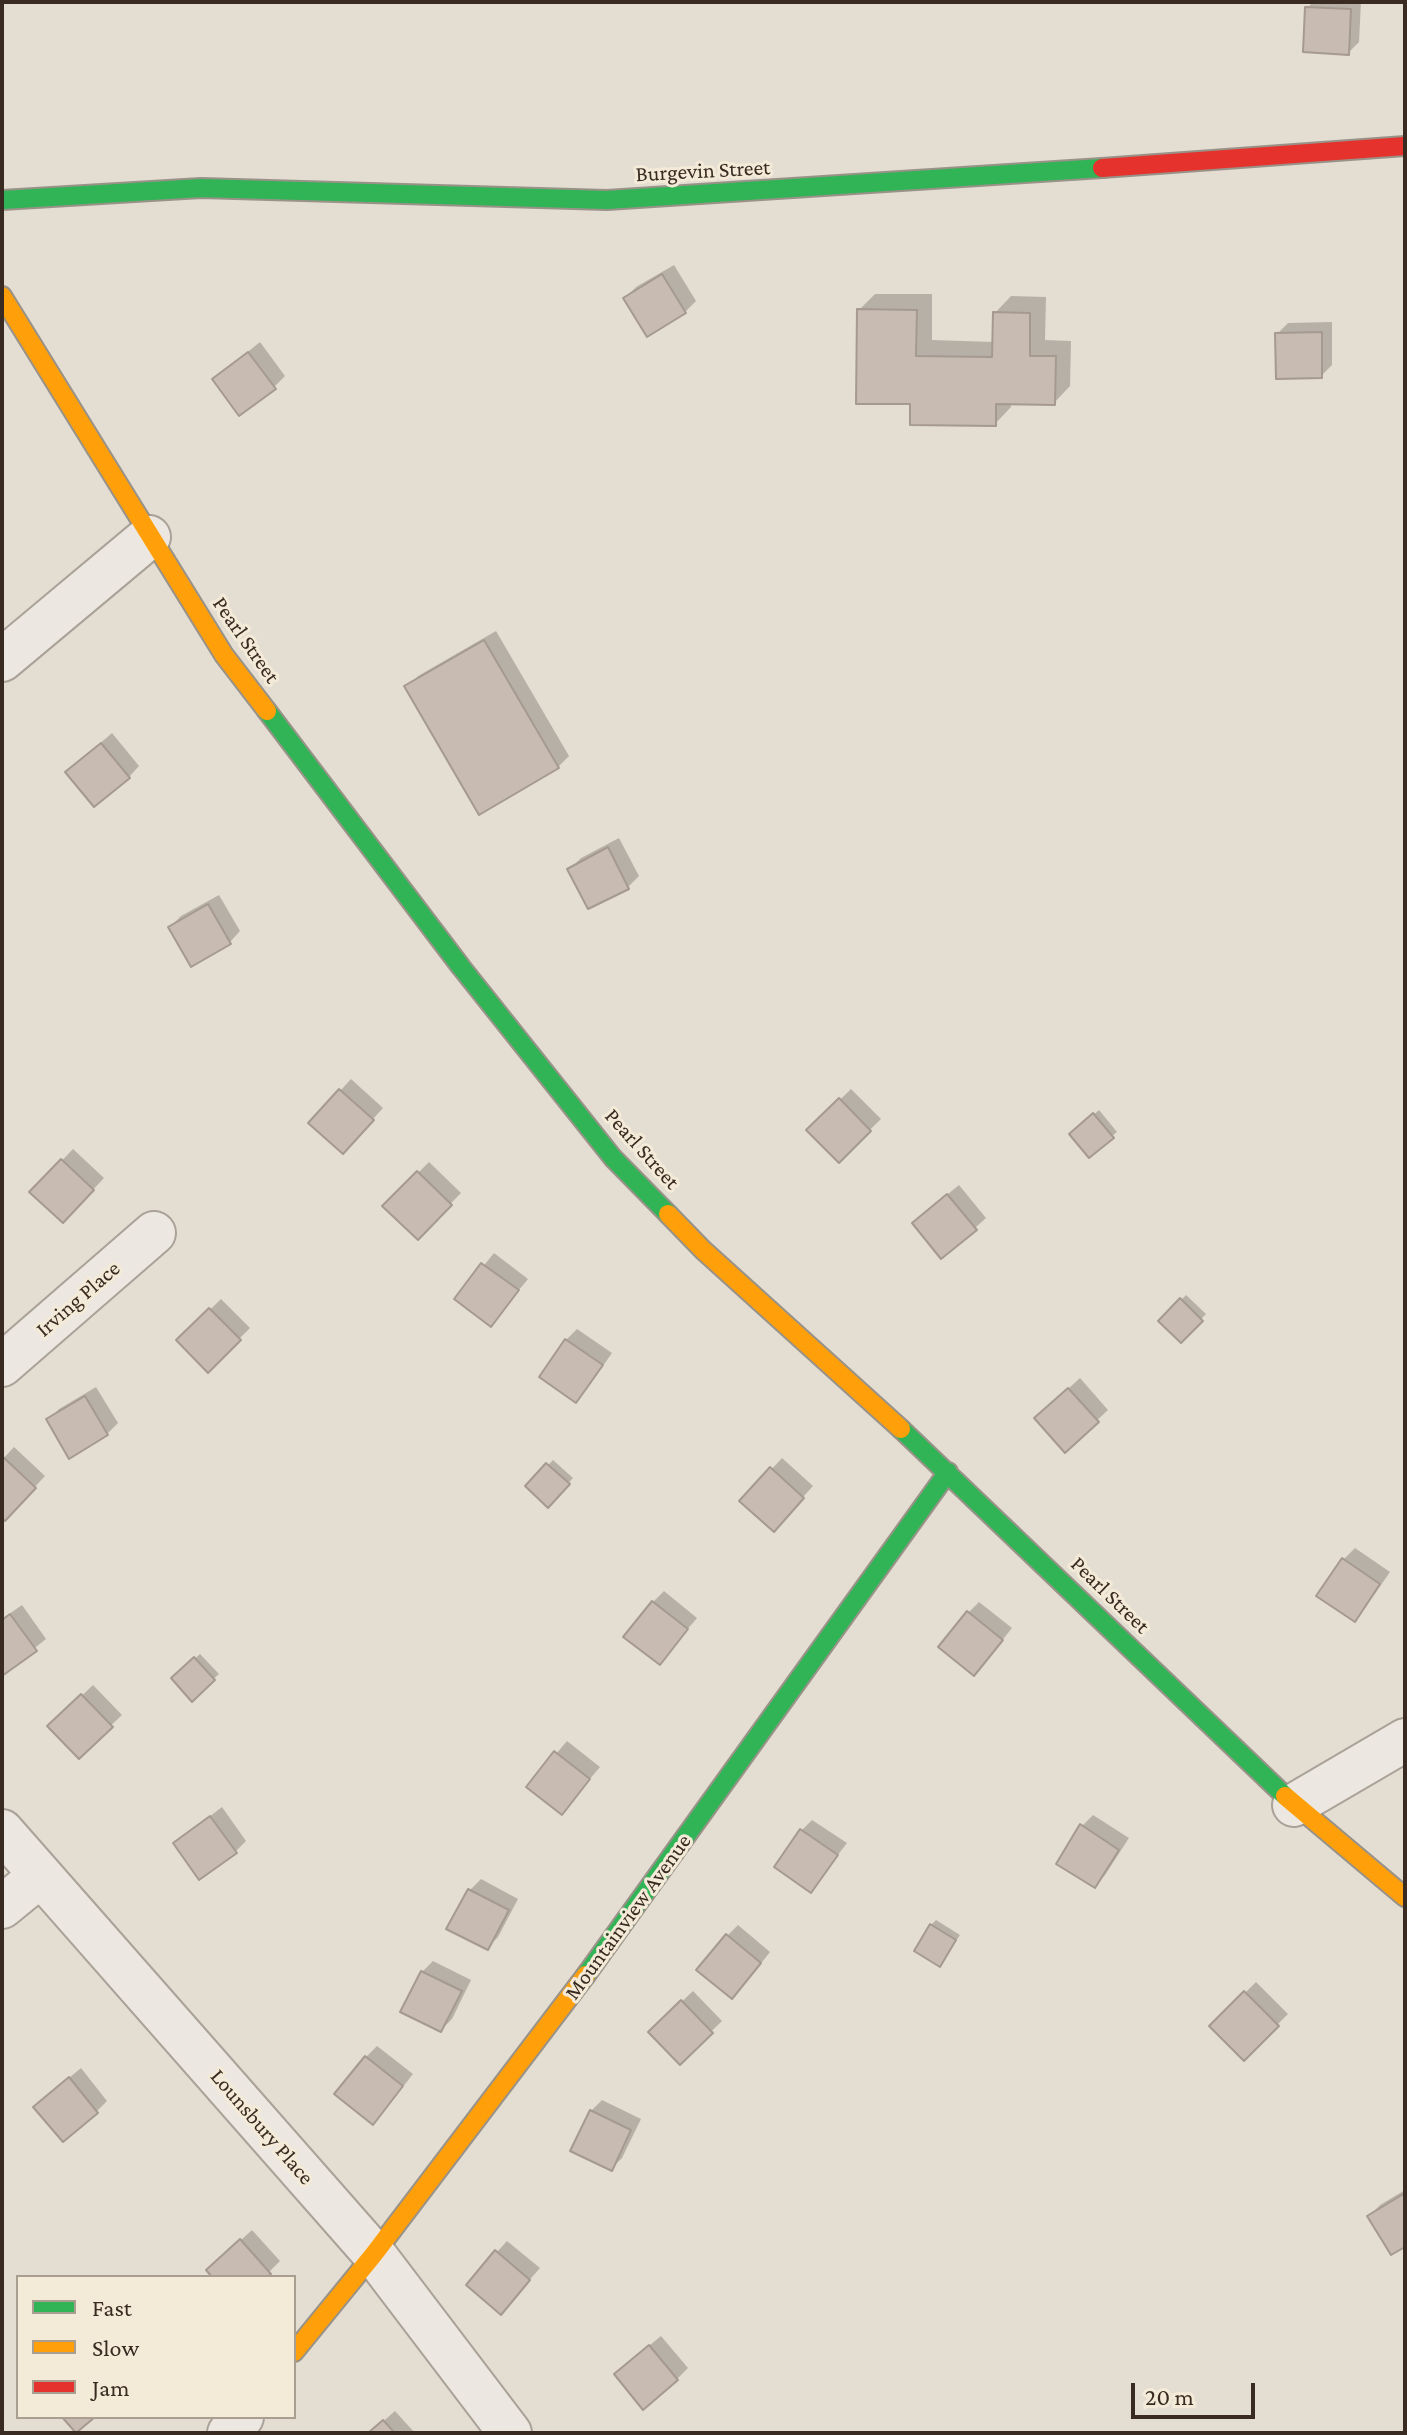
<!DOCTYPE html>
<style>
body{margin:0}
#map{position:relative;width:1407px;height:2435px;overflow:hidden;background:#e4ddd1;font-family:"Crimson Pro",serif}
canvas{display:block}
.frame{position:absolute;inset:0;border:4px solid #392b21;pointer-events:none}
.legend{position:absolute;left:16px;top:2275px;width:280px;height:144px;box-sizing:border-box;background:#f4ead8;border:2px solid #a99e8f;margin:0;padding:10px 14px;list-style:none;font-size:24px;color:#392b21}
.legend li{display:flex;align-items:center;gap:16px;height:40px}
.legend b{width:40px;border:2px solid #a99e8f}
.scale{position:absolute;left:1131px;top:2383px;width:124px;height:36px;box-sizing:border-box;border:4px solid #392b21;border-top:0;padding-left:10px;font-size:24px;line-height:28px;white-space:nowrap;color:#392b21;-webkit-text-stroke:6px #f4ead8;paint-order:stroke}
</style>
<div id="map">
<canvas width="1407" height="2435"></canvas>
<div class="frame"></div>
<ul class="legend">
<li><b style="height:10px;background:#30b455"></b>Fast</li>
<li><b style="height:10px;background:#ff9f0a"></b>Slow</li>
<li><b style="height:10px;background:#e5322d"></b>Jam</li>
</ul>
<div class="scale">20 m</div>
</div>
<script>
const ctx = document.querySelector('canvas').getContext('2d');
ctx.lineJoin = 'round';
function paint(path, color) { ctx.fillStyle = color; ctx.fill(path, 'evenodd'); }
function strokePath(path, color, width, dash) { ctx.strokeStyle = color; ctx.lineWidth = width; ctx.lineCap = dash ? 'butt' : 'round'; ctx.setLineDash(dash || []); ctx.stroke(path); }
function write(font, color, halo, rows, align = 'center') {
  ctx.font = font + ' "Crimson Pro",serif'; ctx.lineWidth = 6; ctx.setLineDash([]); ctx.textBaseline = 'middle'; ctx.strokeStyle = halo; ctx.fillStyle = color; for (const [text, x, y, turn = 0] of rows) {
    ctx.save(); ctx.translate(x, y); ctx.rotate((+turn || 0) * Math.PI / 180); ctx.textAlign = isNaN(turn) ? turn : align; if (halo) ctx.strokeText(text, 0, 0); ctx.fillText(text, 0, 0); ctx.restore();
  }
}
paint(new Path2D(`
 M1313,2H1361L1359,42L1348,53L1307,8Z
 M674,265L696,301L685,312L625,298L636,287Z
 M875,294H932V340L994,342L995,313L1011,296L1046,297L1045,340L1071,341L1070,386L1054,403L1011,402V407L995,424L912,402L859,310Z
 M1332,322V365L1321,376L1277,334L1288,323Z
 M260,342L285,376L274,387L214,379Z
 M496,631L569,756L558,767L407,687L418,676Z
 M112,733L139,766L129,777L67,772Z
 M619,838L639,876L628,887L570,869L581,858Z
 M219,895L240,931L230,942L170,927L181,916Z
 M351,1079L383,1108L353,1141L311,1123Z
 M851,1089L881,1119L839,1160L809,1130Z
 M1099,1110L1117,1132L1112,1136L1077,1129Z
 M73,1149L104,1178L74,1210L32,1192Z
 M429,1162L461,1193L418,1237L385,1206Z
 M959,1185L986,1218L975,1228L926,1212Z
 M494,1253L528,1279L491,1324L457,1299Z
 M1186,1295L1206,1314L1181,1340L1161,1321Z
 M221,1299L250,1328L208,1370L179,1340Z
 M577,1329L612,1353L587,1389L576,1400L566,1340Z
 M1080,1378L1108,1410L1065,1450L1047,1408Z
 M96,1387L118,1423L107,1434L48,1420L59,1409Z
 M14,1447L45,1476L15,1508L2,1516V1460Z
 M782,1458L813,1486L784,1518L742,1501Z
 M553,1460L573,1478L548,1505L528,1486Z
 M1355,1548L1390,1572L1365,1608L1355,1619L1319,1595L1344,1559Z
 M664,1591L697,1618L659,1663L653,1602Z
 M979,1602L1012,1628L984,1663L968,1613Z
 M22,1605L46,1639L2,1674V1619Z
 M200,1654L219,1674L192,1699L174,1678Z
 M93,1685L122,1715L79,1756L50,1726Z
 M567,1741L600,1767L562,1812L529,1786Z
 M222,1807L246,1841L235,1852L175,1843Z
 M1093,1815L1129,1838L1105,1875L1095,1886L1082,1826Z
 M812,1820L847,1843L811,1890L802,1830Z
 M481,1879L518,1899L498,1937L487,1948L449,1928L470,1890Z
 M936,1920L960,1935L940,1965L931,1925Z
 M738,1925L770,1952L743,1986L727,1936Z
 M433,1961L471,1980L452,2019L441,2030L422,1972Z
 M1256,1982L1288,2014L1244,2058L1212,2026Z
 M693,1991L722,2021L680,2062L650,2032Z
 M377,2046L413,2074L383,2112L366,2057Z
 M81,2068L107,2101L96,2112L47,2096Z
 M602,2100L641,2119L622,2158L611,2169L591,2111Z
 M1405,2190V2244L1369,2216L1380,2205Z
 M252,2230L280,2261L264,2277H215L219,2260Z
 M507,2241L540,2268L511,2301L468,2284Z
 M661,2336L688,2368L677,2379L627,2364Z
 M395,2411L415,2433H370Z`), '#0003');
const building = new Path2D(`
 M1305,7L1351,9L1349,55L1303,52Z
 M662,274L686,313L647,337L623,298Z
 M857,309L917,310L916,356L992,357L993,312L1030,313V356H1056L1055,405L996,404V426L910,425V404H856Z
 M1322,332V378L1276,379L1275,333Z
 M248,352L276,389L239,416L212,379Z
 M484,640L559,768L479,815L404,686Z
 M101,743L130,778L94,807L65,772Z
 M608,847L629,889L588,909L567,869Z
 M208,904L231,944L191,967L168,927Z
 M339,1089L374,1120L343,1154L308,1123Z
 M839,1098L871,1131L839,1163L806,1130Z
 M1093,1113L1114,1138L1089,1158L1069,1134Z
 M61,1159L94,1190L63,1223L29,1192Z
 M417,1171L452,1205L418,1240L382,1206Z
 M947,1194L977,1230L941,1259L912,1223Z
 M481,1263L519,1290L491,1327L454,1299Z
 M1180,1298L1203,1321L1181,1343L1158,1321Z
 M209,1308L241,1340L208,1373L176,1340Z
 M565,1339L603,1365L576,1403L539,1377Z
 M1068,1388L1099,1422L1065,1453L1034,1418Z
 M85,1396L108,1435L69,1459L46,1419Z
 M2,1456L36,1488L5,1521L2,1519Z
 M546,1463L570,1484L548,1508L525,1486Z
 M770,1467L804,1498L774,1532L739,1501Z
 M1342,1558L1380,1584L1355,1622L1316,1596Z
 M652,1601L688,1629L660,1665L623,1637Z
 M967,1611L1003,1640L974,1676L938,1647Z
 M10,1614L37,1651L2,1676V1620Z
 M194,1657L215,1680L192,1702L171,1678Z
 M81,1694L113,1727L79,1759L47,1726Z
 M554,1751L590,1779L562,1815L526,1787Z
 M210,1816L237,1853L199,1880L173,1843Z
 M1080,1824L1119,1850L1095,1888L1056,1864Z
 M800,1829L838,1855L811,1893L774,1867Z
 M468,1889L509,1910L488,1950L446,1929Z
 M930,1924L956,1940L940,1967L914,1951Z
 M726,1934L761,1963L732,1999L696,1970Z
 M421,1971L462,1991L441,2032L400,2012Z
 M1244,1991L1279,2026L1244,2061L1209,2026Z
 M681,2000L713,2033L680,2065L648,2032Z
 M365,2056L403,2086L373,2125L334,2094Z
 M69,2077L98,2113L63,2142L33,2107Z
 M590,2110L631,2130L612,2171L570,2151Z
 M1405,2193V2247L1391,2255L1367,2216Z
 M240,2239L271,2274L267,2277H212L206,2270Z
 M495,2250L530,2280L501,2315L466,2285Z
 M649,2345L678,2380L643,2410L614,2374Z
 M62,2417H95L76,2433Z
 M383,2420L395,2433H368Z`);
paint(building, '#c8bcb2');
strokePath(building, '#a59990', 2);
const street = new Path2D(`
 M2,660L149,537
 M2,1365L154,1233
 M1294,1805L1405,1740
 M2,1831L374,2254L510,2433
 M2,1907L40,1876
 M229,2433L242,2417`);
const fast = new Path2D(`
 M2,200L201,188L607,200L1102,168
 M267,711L461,967L613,1158L668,1214
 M901,1429L1285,1796
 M586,1975L948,1472`);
const slow = new Path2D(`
 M2,296L224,655L267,711
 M668,1214L703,1250L901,1429
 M1285,1796L1405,1897
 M294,2352L374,2254L586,1975`);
const jam = new Path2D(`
 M1102,168L1405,146`);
strokePath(street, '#aaa299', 46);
strokePath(fast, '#999289', 22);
strokePath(slow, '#999289', 22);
strokePath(jam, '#999289', 22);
strokePath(street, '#ece8e1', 42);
strokePath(fast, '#30b455', 18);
strokePath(slow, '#ff9f0a', 18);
strokePath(jam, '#e5322d', 18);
write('22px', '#392b21', '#f4ead8', [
 ["Burgevin Street",703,171,-3],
 ["Pearl Street",246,640,55],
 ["Pearl Street",642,1149,48],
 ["Irving Place",78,1299,-41],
 ["Pearl Street",1110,1595,44],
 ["Mountainview Avenue",628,1917,-54],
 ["Lounsbury Place",262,2127,49]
]);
</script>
